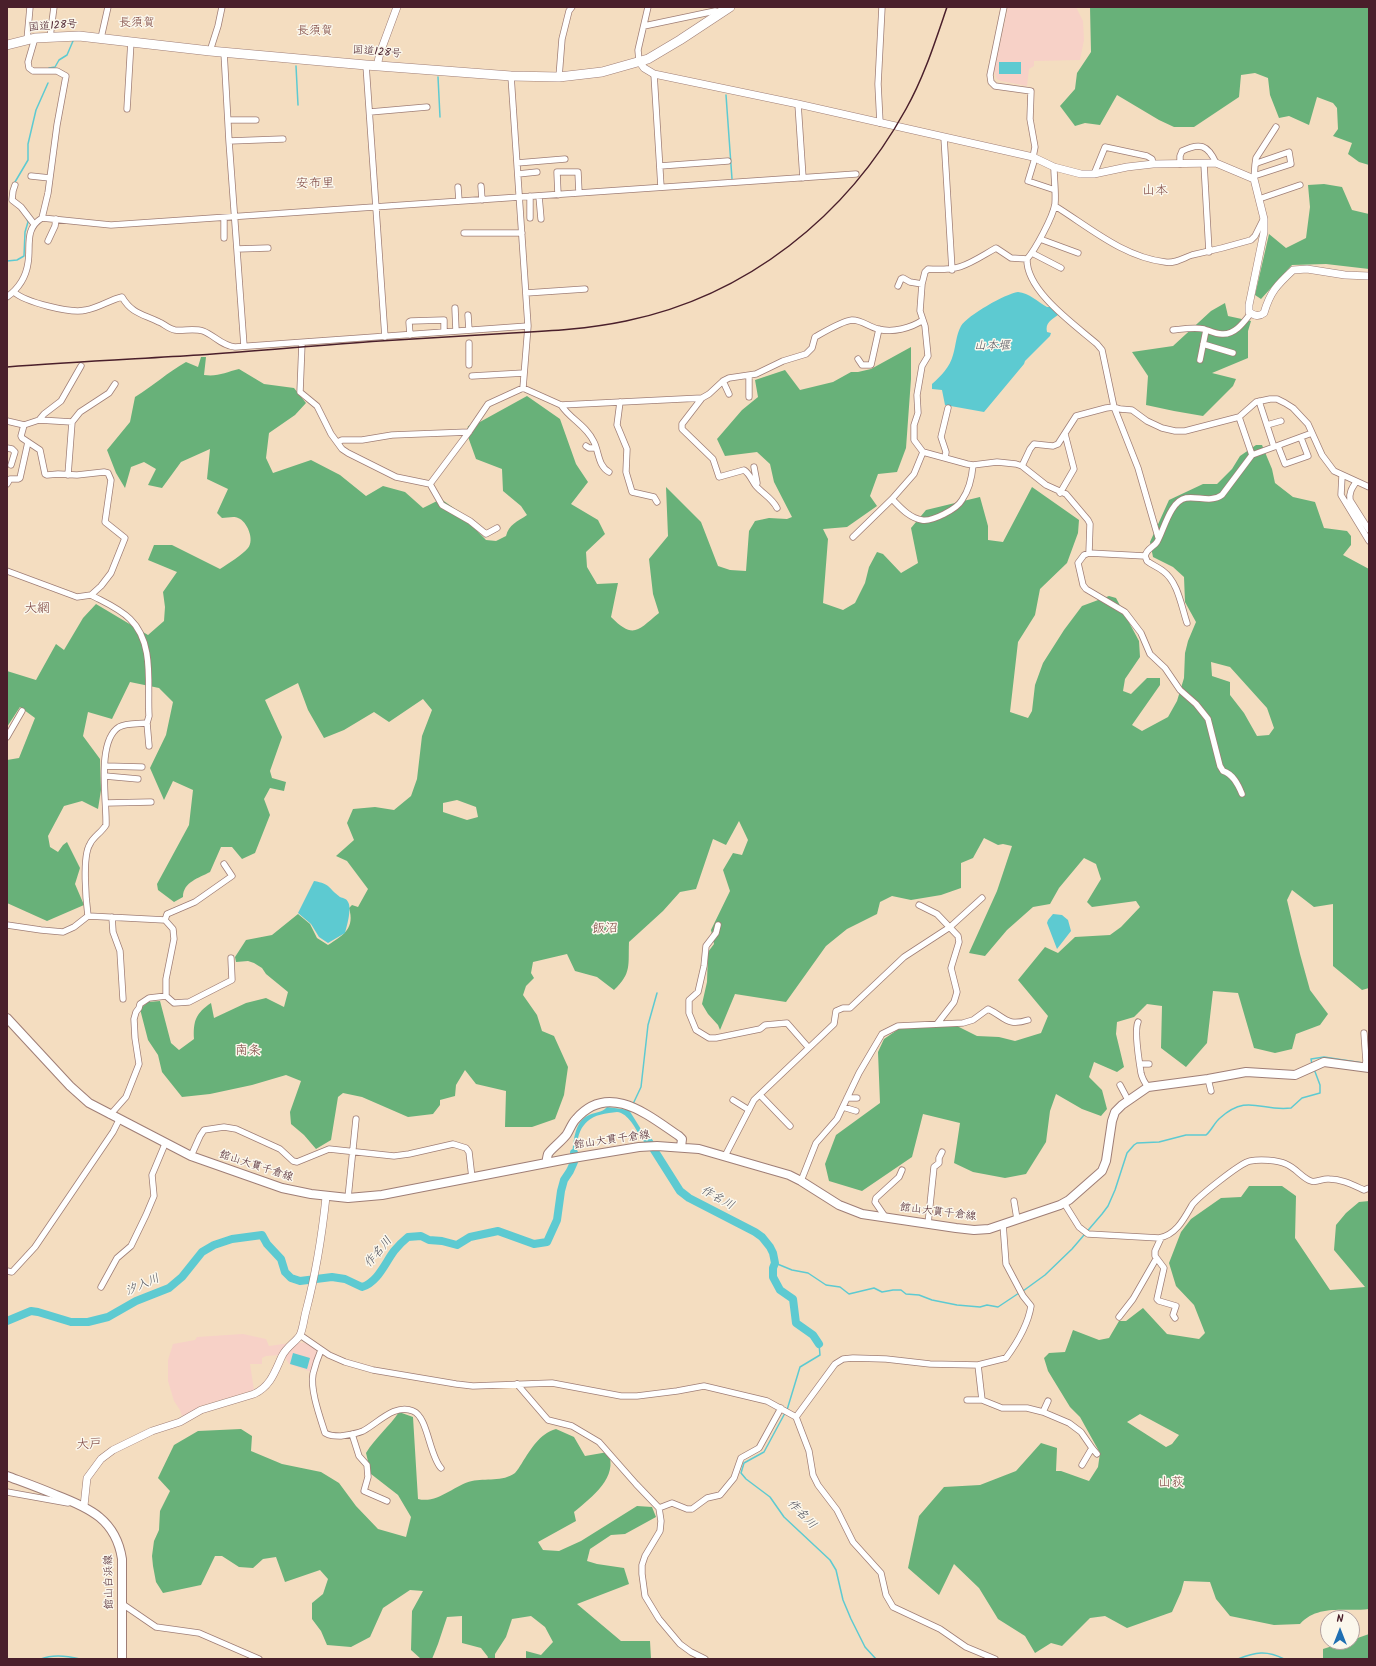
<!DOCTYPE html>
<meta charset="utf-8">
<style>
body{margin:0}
#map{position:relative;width:1376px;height:1666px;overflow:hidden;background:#f4ddc0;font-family:Kalam,sans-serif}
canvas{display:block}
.frame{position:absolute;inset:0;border:8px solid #4a1f2b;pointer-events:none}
.north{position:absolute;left:1320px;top:1610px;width:40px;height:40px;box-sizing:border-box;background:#fbf7ec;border:1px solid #b4a19f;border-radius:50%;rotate:0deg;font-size:11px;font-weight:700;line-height:16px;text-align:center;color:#4a1f2b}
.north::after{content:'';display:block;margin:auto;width:14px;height:18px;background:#1f6fb2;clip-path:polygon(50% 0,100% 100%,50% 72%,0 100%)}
</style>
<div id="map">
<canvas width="1376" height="1666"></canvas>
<div class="frame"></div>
<div class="north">N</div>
</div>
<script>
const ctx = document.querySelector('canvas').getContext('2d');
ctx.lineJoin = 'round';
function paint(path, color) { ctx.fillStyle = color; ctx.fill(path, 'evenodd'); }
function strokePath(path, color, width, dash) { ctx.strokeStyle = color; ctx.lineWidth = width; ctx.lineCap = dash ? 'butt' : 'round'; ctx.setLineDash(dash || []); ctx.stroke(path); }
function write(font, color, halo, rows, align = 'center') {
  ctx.font = font + ' Kalam,"Klee One",sans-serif'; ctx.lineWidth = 3; ctx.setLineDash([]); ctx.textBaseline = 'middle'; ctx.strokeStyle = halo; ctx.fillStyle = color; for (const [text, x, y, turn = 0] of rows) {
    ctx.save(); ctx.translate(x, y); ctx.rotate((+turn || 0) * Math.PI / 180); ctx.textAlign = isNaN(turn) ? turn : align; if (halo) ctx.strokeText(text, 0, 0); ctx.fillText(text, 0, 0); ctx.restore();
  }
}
paint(new Path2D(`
 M1008,7H1076L1083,21L1084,40L1080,60L1034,61V66L1029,69L1027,86L1001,81L997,79L994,71Z
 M243,1334L266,1339L269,1346L297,1342L305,1343L313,1347L318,1351L311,1372L289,1364L282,1352L280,1355L266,1356L262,1358V1364H250L254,1390L200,1406L190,1414L182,1416L180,1410L174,1401L168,1381V1360L173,1344L195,1340L197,1337Z`), '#f7d1c7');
paint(new Path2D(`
 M1090,7H1369V165L1359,162L1348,154L1352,143L1333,136L1338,129L1337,108L1333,103L1317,97L1309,125L1289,116L1279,118L1270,95L1268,78L1255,73L1241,75L1239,97L1194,127H1174L1159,120L1117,95L1100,125L1085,123L1075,126L1060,106L1075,89L1077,73L1091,52Z
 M1324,184L1342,187L1352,210L1369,214V269L1326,264L1292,265L1261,299L1255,295L1269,234L1286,248L1306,238L1310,207L1308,185Z
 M1225,303L1228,316L1251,321L1248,331V358L1212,373L1236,379L1233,386L1203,416L1174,411L1146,405L1148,376L1132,352L1173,346L1211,311Z
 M911,347V379L906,448L897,472L878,474L870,496L877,506L847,527L823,529L828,539L823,603L843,610L855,603L865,583L869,567L877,552L883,554L901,573L918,563L911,528L926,510L980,497L988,526V540L1003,542L1032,487L1079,520L1078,533L1067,563L1040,589L1035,615L1018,642L1010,712L1028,718L1032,711L1035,685L1043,663L1064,630L1082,606L1109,596L1116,598L1139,641L1140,657L1125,679L1123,691L1131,694L1147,678H1160V685L1132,725L1142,731L1168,717L1177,701L1184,678L1185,653L1188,641L1196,622L1185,602L1184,577L1173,567L1153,557L1150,542L1169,500L1203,484H1217L1232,469L1240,456L1256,445H1262L1272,469L1275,483L1293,497L1315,502L1324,528L1347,531L1351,536V545L1343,555L1369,569V988L1362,990L1333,966V904L1314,907L1292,890L1287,900L1300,954L1310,990L1328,1014L1320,1025L1296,1034L1292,1049L1275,1053L1254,1048L1238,993L1213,991L1207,1043L1186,1067L1161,1048L1162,1006L1147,1004L1134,1017L1117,1022L1116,1034L1124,1067L1117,1072L1094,1062L1089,1077L1102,1090L1107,1109L1101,1116L1082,1109L1056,1094L1050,1111L1046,1142L1026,1174L1005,1178L973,1172L954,1163L960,1123L923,1114L912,1157L862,1191L829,1181L825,1164L836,1135L880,1103L878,1052L884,1039L903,1026L955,1025L977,1036L999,1037L1015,1041L1041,1033L1048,1016L1018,980L1045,947L1058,953L1075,937L1110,935L1121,927L1140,907L1136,901L1092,907L1087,902L1101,879L1096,864L1084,858L1059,888L1050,904L1033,907L1007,930L985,956L969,953L997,891L1012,846L1003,844L998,845L984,838L973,858L961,863V888L941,895L911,900L892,896L880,902L877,914L847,929L826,946L786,1002L735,994L720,1030L718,1025L708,1014L702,1004L707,982L708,952L714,944L711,930L730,891L723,870L733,853L742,855L748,840L739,821L726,845L713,839L696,889L680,892L663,911L629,942C628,965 632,973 614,990L597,977L575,971L567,954L533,962L531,973L534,978L526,986L523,995L537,1015L542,1031L554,1036L568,1067L564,1095L555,1119L532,1127H505L506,1091L476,1084L465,1070L456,1085L455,1096L440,1100V1105L433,1114L408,1117L362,1097L343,1093L338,1097L331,1140L316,1149L304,1135L291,1124L290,1112L301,1081L286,1075L252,1085L210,1094L182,1097L162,1072L158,1055L148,1040L140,1009L148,1002L160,1001L171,1043L179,1050L194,1039C193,1021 196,1013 211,1003L214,1018L246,1003L266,998L284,1007L288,992L266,974L262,968L254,963L248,961L236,962L235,957L246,940L272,935L298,914L310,924L317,938L328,945C344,935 355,928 349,908L352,905L358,907L368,889L347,861L336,856L354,840L347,823L353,809L375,807L394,810L411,796L417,779L422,736L432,710L423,699L389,722L374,712L344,730L324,738L308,710L298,683L265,700L282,737L270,771L272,778L286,782L284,791L270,788L264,799L270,815L255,853L242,859L232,847H221L210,872C199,878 183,882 183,897L174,902L158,890L157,884L189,825L193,790L173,781L164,800L150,768L166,735L173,702L159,688L130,682L112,719L88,712L83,736L100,759L101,790L98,809L82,801L64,806L48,836L50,847L58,852L63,845L67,842L80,868L75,884L84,905L47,921L7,903V760L19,758L35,718L20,707L7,727V671L36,680L56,644L64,650L83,618L96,604L148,635L164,621L165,607L163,592L177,572L148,560L154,545H172L220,569C229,563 241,556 248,548C255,540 247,521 238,518C234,516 227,518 222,518L217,513L228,489L207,479L210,449L181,462L162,488L148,485L156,469L144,462L131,467L125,488L116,473L107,450L130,422L135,397C153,386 168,372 186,362L198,367L201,357H206L204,375C218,377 226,372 239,369L264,384L294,388L306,403L295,415L269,433L266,458L273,473L311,460L340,475L366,496L383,486L405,492L423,508L441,499L458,511L486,540L496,541L506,536C509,524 517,522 527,515L521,506L503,491L502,469L476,459L467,434L468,426L478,423L527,396L560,419L576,464L588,482L571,504L598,520L605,534L586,552L587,567L597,584L618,583L611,617C634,640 638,630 659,613L653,594L649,559L668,536L666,487L701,522L718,566L730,570L746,571L749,531L755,521L769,518L787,519L792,517L774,482L770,464L757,452L725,456L717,439L742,410L758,397L755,380L785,370L800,390L833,382L851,372H858L871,369ZM1211,662L1230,667L1267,708L1274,728L1269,735L1257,736L1244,713L1230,695V682L1212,676ZM457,800L476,807L478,817L467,820L443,812V803Z
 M1249,1186H1282L1296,1196L1295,1238L1330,1290L1365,1287L1334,1250L1336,1225L1346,1213L1359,1202L1369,1201V1609C1345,1612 1318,1604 1300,1624L1274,1625L1230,1616L1216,1599L1210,1582L1184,1581L1181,1592L1172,1612L1127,1628L1105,1616L1090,1618L1062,1646L1051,1643L1035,1653L1025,1636L998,1619L979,1588L954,1564L939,1595L908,1568L919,1516L944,1487L980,1485L1016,1471L1041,1443L1057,1448L1056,1471H1061L1089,1481L1098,1467L1100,1453L1080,1417L1070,1407L1048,1371L1044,1358L1049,1353L1065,1352L1073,1330L1099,1340L1109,1338L1119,1321H1126L1143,1308L1167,1334L1199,1339L1205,1333L1194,1305L1176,1286L1169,1263L1181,1232L1191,1219L1221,1198L1241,1197ZM1140,1414L1179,1435L1172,1444L1166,1447L1127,1422Z
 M399,1412L413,1417L418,1499C438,1504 454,1485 472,1481C485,1478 503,1482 515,1473C517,1471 520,1466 522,1463C531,1449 539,1434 556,1429L574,1437L585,1456L608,1452C619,1477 592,1497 574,1512L576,1521L538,1542L543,1550L559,1551L581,1541L637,1506L652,1507L656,1517L625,1534L611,1535L590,1549L587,1561L597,1564L624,1568L629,1584L577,1604L621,1641H650L651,1659H526V1651L541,1655L553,1642L545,1627L531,1616L512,1619L506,1637L495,1654V1659H487L488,1657L481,1648L462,1643V1616L447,1617L438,1644L432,1659H421L411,1650L412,1611L423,1591L410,1590L383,1608L370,1637L351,1647L327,1645L321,1631L312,1619V1603L323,1594L328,1579L320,1570L285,1582L276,1557L263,1559L253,1568L239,1567L222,1556H215L201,1585L163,1593L156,1582L153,1566L152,1556L154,1541L159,1530L160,1511L170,1491L158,1478L174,1445L198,1431L241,1429L252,1436L251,1451L282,1464L321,1472L339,1483L356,1506L378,1529L406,1537L411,1517L398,1495L371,1474L366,1453C375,1438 389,1427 399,1412Z
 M1369,1634V1659H1323V1649L1345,1642H1352V1640Z`), '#68b179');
paint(new Path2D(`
 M999,62H1021V74H999Z
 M1018,292C1029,293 1038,302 1047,307H1050L1058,315C1051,320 1045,323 1047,332L1051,333L1050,336L1025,361L1024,364L984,412L945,405L942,390L932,389V384C941,376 950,367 953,355C956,345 956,335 961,326C968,315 1005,294 1018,292Z
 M314,881C331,884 328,888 340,897C343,898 347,899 348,902C352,908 347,926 345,933L328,943L319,937L311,924L298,913Z
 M1053,914L1062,915L1068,920L1071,931L1057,949L1047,923L1048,920Z
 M607,1107L629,1110L644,1134L651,1142H644C637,1133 632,1118 621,1113C617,1111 613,1113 609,1113C584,1116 577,1130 576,1154H572C574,1142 574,1123 587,1116C594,1112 602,1113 607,1107Z
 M293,1353L310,1358L307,1369L290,1364Z`), '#5dcad1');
strokePath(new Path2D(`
 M296,66L298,105
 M49,68L55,67L59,60L67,55L73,41
 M438,77L440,117
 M726,95L732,179
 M15,182L28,160V144L36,110L48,83
 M7,261L17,260L24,256L25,232L28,222L26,217
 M1312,1064L1311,1059L1324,1057L1363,1063
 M633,1104L641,1087L648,1025L657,993
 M775,1263L792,1270L808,1273L826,1285L840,1287L849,1294L874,1288L882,1292L893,1290H901L906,1294L919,1295L932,1300L957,1305L980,1307L987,1305L998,1307L1019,1293
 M1023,1291L1045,1275L1072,1249L1102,1214L1108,1206L1115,1190L1127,1153L1134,1145L1137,1143L1159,1142L1186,1135H1206C1212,1130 1214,1123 1220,1118C1248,1093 1261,1112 1291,1108L1302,1098L1320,1093V1085L1314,1069
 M787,1410L800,1367L820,1355L819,1344
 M785,1413L764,1452L744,1463L741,1473L746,1479L770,1497L784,1517L830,1560L836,1570L843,1600L851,1619L865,1647L876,1659
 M41,1659C53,1654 68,1656 80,1659
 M1238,1659C1255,1652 1267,1650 1284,1659`), '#5dcad1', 1.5);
strokePath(new Path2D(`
 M649,1142L680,1191L689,1198L755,1232L762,1237L770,1247L773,1253L775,1263L773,1268V1277L780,1290L793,1299L796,1323L813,1335L819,1344
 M7,1321L31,1311L38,1312L71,1322H88L108,1317L136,1301L169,1288L182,1277L202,1252L214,1245L232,1239L262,1235L267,1244L281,1259L285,1272L291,1278L300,1281L332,1277L345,1279L362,1287C378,1282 385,1263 394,1251C398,1246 403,1241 408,1237L421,1236L429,1240L442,1241L457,1245L470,1237L498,1231L534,1244L547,1242L557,1220L561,1191L564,1180L570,1171L574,1162V1153`), '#5dcad1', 8);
const minor = new Path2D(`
 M1004,7L990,75L991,82L995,86L1031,91L1030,119L1035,147L1033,157
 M644,26L715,11L721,12V7
 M50,37L54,7
 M35,38L28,62L29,68L33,71H57L66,76L57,125L48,193L42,218
 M101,38L108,7
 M27,40L30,7
 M210,51L218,26L222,7
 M224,52L229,141L244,346
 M639,61L638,50L648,7
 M366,65L385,337
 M654,74L661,187
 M511,76L528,326L523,388
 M559,77L562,39L569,11L572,7
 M798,104L803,178
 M127,109L131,41
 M370,112L427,107
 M228,120H256
 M880,123L878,84L882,7
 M944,137L952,270
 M229,141L283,139
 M1035,158L1028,181L1055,190
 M517,163L565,159
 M1180,164V156L1182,151C1200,142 1208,145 1216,163
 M1204,164L1209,252
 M1255,165L1256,158L1276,127
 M660,166L728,161
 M1054,167C1054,179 1056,192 1055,204C1053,217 1035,250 1027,259C1026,291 1075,325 1097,344L1102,350L1114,407L1138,468L1158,537
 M518,174L537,172
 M1094,174L1105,147L1147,156L1152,159L1153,164
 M31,176L50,178
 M1254,179L1255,165L1257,163L1289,152L1291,164L1254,176
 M15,185L13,191L12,200L21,207L34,224
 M481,186L482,200
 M458,187L459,201
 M558,195L557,172H578L579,193
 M530,196V218
 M539,196L541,219
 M1259,199L1300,185
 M1055,206C1089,227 1123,257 1165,262C1175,264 1183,258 1192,255C1211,251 1231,246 1251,240L1255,236L1263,220
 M224,218V238
 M464,233H522
 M1040,239L1078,253
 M48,241L55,226L56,219
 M237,249L268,248
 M1032,253L1061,268
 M1027,259L1011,258L996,248C968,264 962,271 928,269L925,272L922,284L920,311L925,326L928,356L922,366L917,395L918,413L914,425V440L923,452L967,464L973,465L997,462L1016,464L1022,466L1046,485L1066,494L1088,520L1090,524L1089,553
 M898,286L901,279L903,278L910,282L922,284
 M14,292C25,302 71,314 86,310C99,308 109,300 122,297C132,314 143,314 159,322C164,324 169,329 175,330C184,331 194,328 203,331C214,335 222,346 235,347L528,326
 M526,293L585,289
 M7,297C18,289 26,277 28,263C31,246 24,229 42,218L111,225L856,174
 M455,308L456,331
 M468,315L469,330
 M1173,330C1183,329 1194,327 1204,329C1210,331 1216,334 1222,334C1235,335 1244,322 1251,313
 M410,335L409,322L411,321L444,320V332
 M302,343L300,392L317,406L331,434L342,449L348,453L396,477L430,484L469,432L488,404L523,388L561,405L702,398L709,394L723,381L729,378L756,374L783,361L806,354L812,348L815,337C824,332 842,321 852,320C862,320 869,327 878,329C893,333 911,328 923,320
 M469,343V365
 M1203,344L1233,353
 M858,359L862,365H871L879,329
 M1200,360L1206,330
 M472,376L524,373
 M749,376V397
 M723,381L729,394
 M702,398L682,424V429L713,459L719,477L744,470C750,474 752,481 756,486C763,494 772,498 777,508
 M1259,401L1274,447
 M620,402L617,425L627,449L626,472L632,492L654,497L657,502
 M561,405C571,420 586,425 594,442C599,452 598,466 609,472
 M1239,417L1252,455
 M39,420L44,414L61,401L81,366
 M7,421L24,425L39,420L72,422
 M1267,425L1281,421
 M338,442L342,440H362L392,435L469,432
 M586,446L589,448H596
 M1278,446L1285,464L1308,456L1301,438
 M7,448L12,449L15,452L11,465
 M945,458L946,452L941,437L948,408
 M1022,466L1030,449L1034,444L1053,446L1058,444L1076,416L1106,408L1114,407L1120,409L1132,410L1147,421L1162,428L1175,431H1185L1239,417L1256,402L1270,399H1277L1285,403L1293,408L1308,424L1322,455L1334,471L1369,487
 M754,467L757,483
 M68,475L72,422L80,412L109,393L115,384
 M1342,476L1341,495L1369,541
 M1356,482C1352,488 1349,492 1350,500L1369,530
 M7,484L10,479H18L20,478L28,442
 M430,484L442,505L470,521L486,534L497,528
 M1060,493L1074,469L1065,434
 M892,499C900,507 909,518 922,520C932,522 957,509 962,500C969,490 972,477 973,465
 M853,537L892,499L914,474L923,452
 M1145,556L1089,553L1084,555L1078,563L1083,585L1086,589L1125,612L1141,633L1150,654L1165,668L1180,690L1196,704L1208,719L1220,766L1223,771C1233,774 1238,784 1242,794
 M7,571L77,597L91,595L101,586L111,573L125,538L105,522L111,480L108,473L104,472L77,475L58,474L47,475L45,474L40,450L22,438L21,436L24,425
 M91,595C104,602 119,608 130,619C155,643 147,685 149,716L147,723L149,746
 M1187,623C1181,605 1178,582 1163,571C1158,567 1152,565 1147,561L1145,556C1147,548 1154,547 1157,542C1164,530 1170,501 1186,498C1198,496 1211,503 1222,495L1252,455L1312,433
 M7,737L22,711
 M105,766L142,767
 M105,776L138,779
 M106,803L151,802
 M919,905L937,914L958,936L959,942L951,968L957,992L954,1002L937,1024
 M88,916C86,901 82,856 90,844C93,837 101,833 106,825C107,801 96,741 119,727C126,723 139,724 147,723
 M112,917L113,932L120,951L123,999
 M165,920L167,914L195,902L232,876L224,864
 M7,925L41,930L63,932L74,927L88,916L165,920L173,929L174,939L166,979V996
 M718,925L716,933L706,946L704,966L698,992L689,1000V1013L696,1030L709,1038H716L760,1029L765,1025L787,1023L808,1047
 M1138,1022C1134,1031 1139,1061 1141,1073C1142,1078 1145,1083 1148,1087
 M1364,1033L1366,1061L1365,1067
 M1140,1064H1149
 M1208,1079L1211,1091
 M1120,1085L1128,1100
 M760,1095L790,1126
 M847,1098H857
 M733,1100L749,1110
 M843,1107L856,1111
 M110,1115L126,1097L139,1064L135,1038L134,1019L136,1012L139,1008L140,1004L149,998L166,996L174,1003L189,1002L232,980L231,958
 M191,1156L200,1136L204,1130L224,1127L236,1129L280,1149L293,1161L297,1162L329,1149L394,1156L409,1154L453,1144L466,1148L469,1152L472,1178
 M725,1156L754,1100L834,1024L836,1011L843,1008H850L904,957L950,927L982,898
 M801,1181L816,1143L837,1119L859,1073L882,1034L898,1026L963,1023L973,1020L988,1009C1005,1017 1007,1027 1028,1020
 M348,1198L356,1119
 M1014,1201L1017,1219
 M1064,1203L1079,1227L1088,1234L1159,1238C1176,1235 1184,1219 1192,1205C1198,1197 1240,1163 1250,1161C1260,1159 1277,1160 1286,1164C1296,1168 1302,1178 1311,1181C1317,1183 1323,1178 1329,1179C1342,1179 1353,1185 1364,1190L1369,1188
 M886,1218L875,1202L876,1198L899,1177L902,1170
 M928,1224L934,1167L939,1163V1158L942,1152
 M1161,1238L1155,1251V1256L1164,1268L1157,1299L1159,1301L1176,1306L1173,1315L1175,1318
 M7,1271L12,1272L35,1247L113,1132L119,1120
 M101,1287L117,1258L131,1246L146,1215L154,1196L152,1175L165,1144
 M1119,1317L1133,1299L1156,1259
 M300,1335L329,1355L345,1362L373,1370L456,1384L473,1386L552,1383L621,1396H637L677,1391L704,1386L767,1401L796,1417L809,1451L813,1475L818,1485L837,1510L853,1542L881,1573L886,1595L893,1607L940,1629L966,1647L995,1659
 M321,1350C318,1357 315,1366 313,1374C310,1390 320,1417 325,1433C330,1436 334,1436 340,1436C347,1435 356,1434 363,1431C378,1423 395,1403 413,1411C428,1417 429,1455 441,1468
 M978,1365L982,1400
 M517,1384L548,1420L572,1426L599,1442L636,1484L659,1508L661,1521L660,1531L645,1556L642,1565V1574L645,1596L659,1619L680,1644L691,1652L705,1659
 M967,1400H982L1002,1408H1027L1043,1412L1069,1423L1081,1432L1092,1448L1097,1454
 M1043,1412L1048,1401
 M796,1417L835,1364L843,1359L853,1358L886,1359L930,1364L978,1365L1006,1358C1017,1343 1028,1325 1031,1306L1023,1296L1006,1264L1003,1224
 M352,1434L359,1456L367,1465L368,1477L364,1491L387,1501
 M1082,1465L1092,1448
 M7,1492L68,1503
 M659,1508L672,1503L687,1509H692L707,1498L720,1495L734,1478L741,1458L759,1448L781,1408
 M121,1603L156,1627L199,1633L259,1659`);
const tertiary = new Path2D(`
 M639,61L644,68L654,74L798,104L1033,157L1054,167L1081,174H1094L1127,167L1153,164L1216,163L1254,179L1264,219V232L1249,305V312C1255,316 1259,317 1264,313C1270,292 1277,285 1293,270L1307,269L1345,275L1369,276
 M377,66L380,53L397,7
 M84,1506L87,1478L101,1459L113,1450L152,1431L180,1422L201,1410L254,1394C271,1386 275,1371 282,1356C287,1346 296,1342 300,1335C303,1329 304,1318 306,1311C316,1273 322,1235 326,1197`);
const secondary = new Path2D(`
 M7,1018L70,1086L89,1103L191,1156L282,1188L311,1194L348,1198L382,1195L567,1159L639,1147L657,1146L699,1149L789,1175L801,1181L839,1205L862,1214L956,1228L974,1230L989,1229L1060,1205L1069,1200L1102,1171L1106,1161L1112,1121L1115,1112L1122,1105L1148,1087L1208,1079L1246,1072L1295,1075L1324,1062L1369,1068
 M546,1163C547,1160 547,1157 548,1154C550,1150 563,1140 567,1134C570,1129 572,1123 576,1119C609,1081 649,1116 679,1136L682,1139L681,1147`);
const primary = new Path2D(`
 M7,1476C23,1482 40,1488 56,1495C90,1508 116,1520 122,1559V1659`);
const trunk = new Path2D(`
 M7,45L35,38L79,36L210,51L366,65L511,76L559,77L602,72L648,59L680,40L730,7`);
strokePath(minor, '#9f7e76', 7);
strokePath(tertiary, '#9f7e76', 8);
strokePath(secondary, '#9f7e76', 10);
strokePath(primary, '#9f7e76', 10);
strokePath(trunk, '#9f7e76', 10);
strokePath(minor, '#fff', 5.5);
strokePath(tertiary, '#fff', 7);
strokePath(secondary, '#fff', 8);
strokePath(primary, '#fff', 8);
strokePath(trunk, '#fff', 9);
strokePath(new Path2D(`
 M7,367C71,362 135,359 199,355C259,351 320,345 380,341C424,338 468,336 512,333C550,331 588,329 626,321C747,296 847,216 906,109C924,77 935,42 947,7`), '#4a1f2b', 1.5);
write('11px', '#4a1f2b', '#fbf7ec', [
 ["国道128号",53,27,-4],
 ["国道128号",377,53,5],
 ["館山大貫千倉線",612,1141,-8],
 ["館山大貫千倉線",256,1167,18],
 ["館山大貫千倉線",938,1213,7],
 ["館山白浜線",110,1582,-91]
]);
write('12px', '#7f4843', '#fbf7ec', [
 ["長須賀",137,24],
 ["長須賀",315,32]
]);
write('italic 12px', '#50525d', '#fbf7ec', [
 ["山本堰",992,347],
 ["作名川",717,1199,29],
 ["作名川",379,1253,-50],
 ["汐入川",143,1286,-24],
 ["作名川",801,1515,46]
]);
write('13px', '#7f4843', '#fbf7ec', [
 ["安布里",315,185],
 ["山本",1155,192],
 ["大網",37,610],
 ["飯沼",605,930],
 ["南条",248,1052],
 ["大戸",89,1446],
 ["山荻",1171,1484]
]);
</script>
